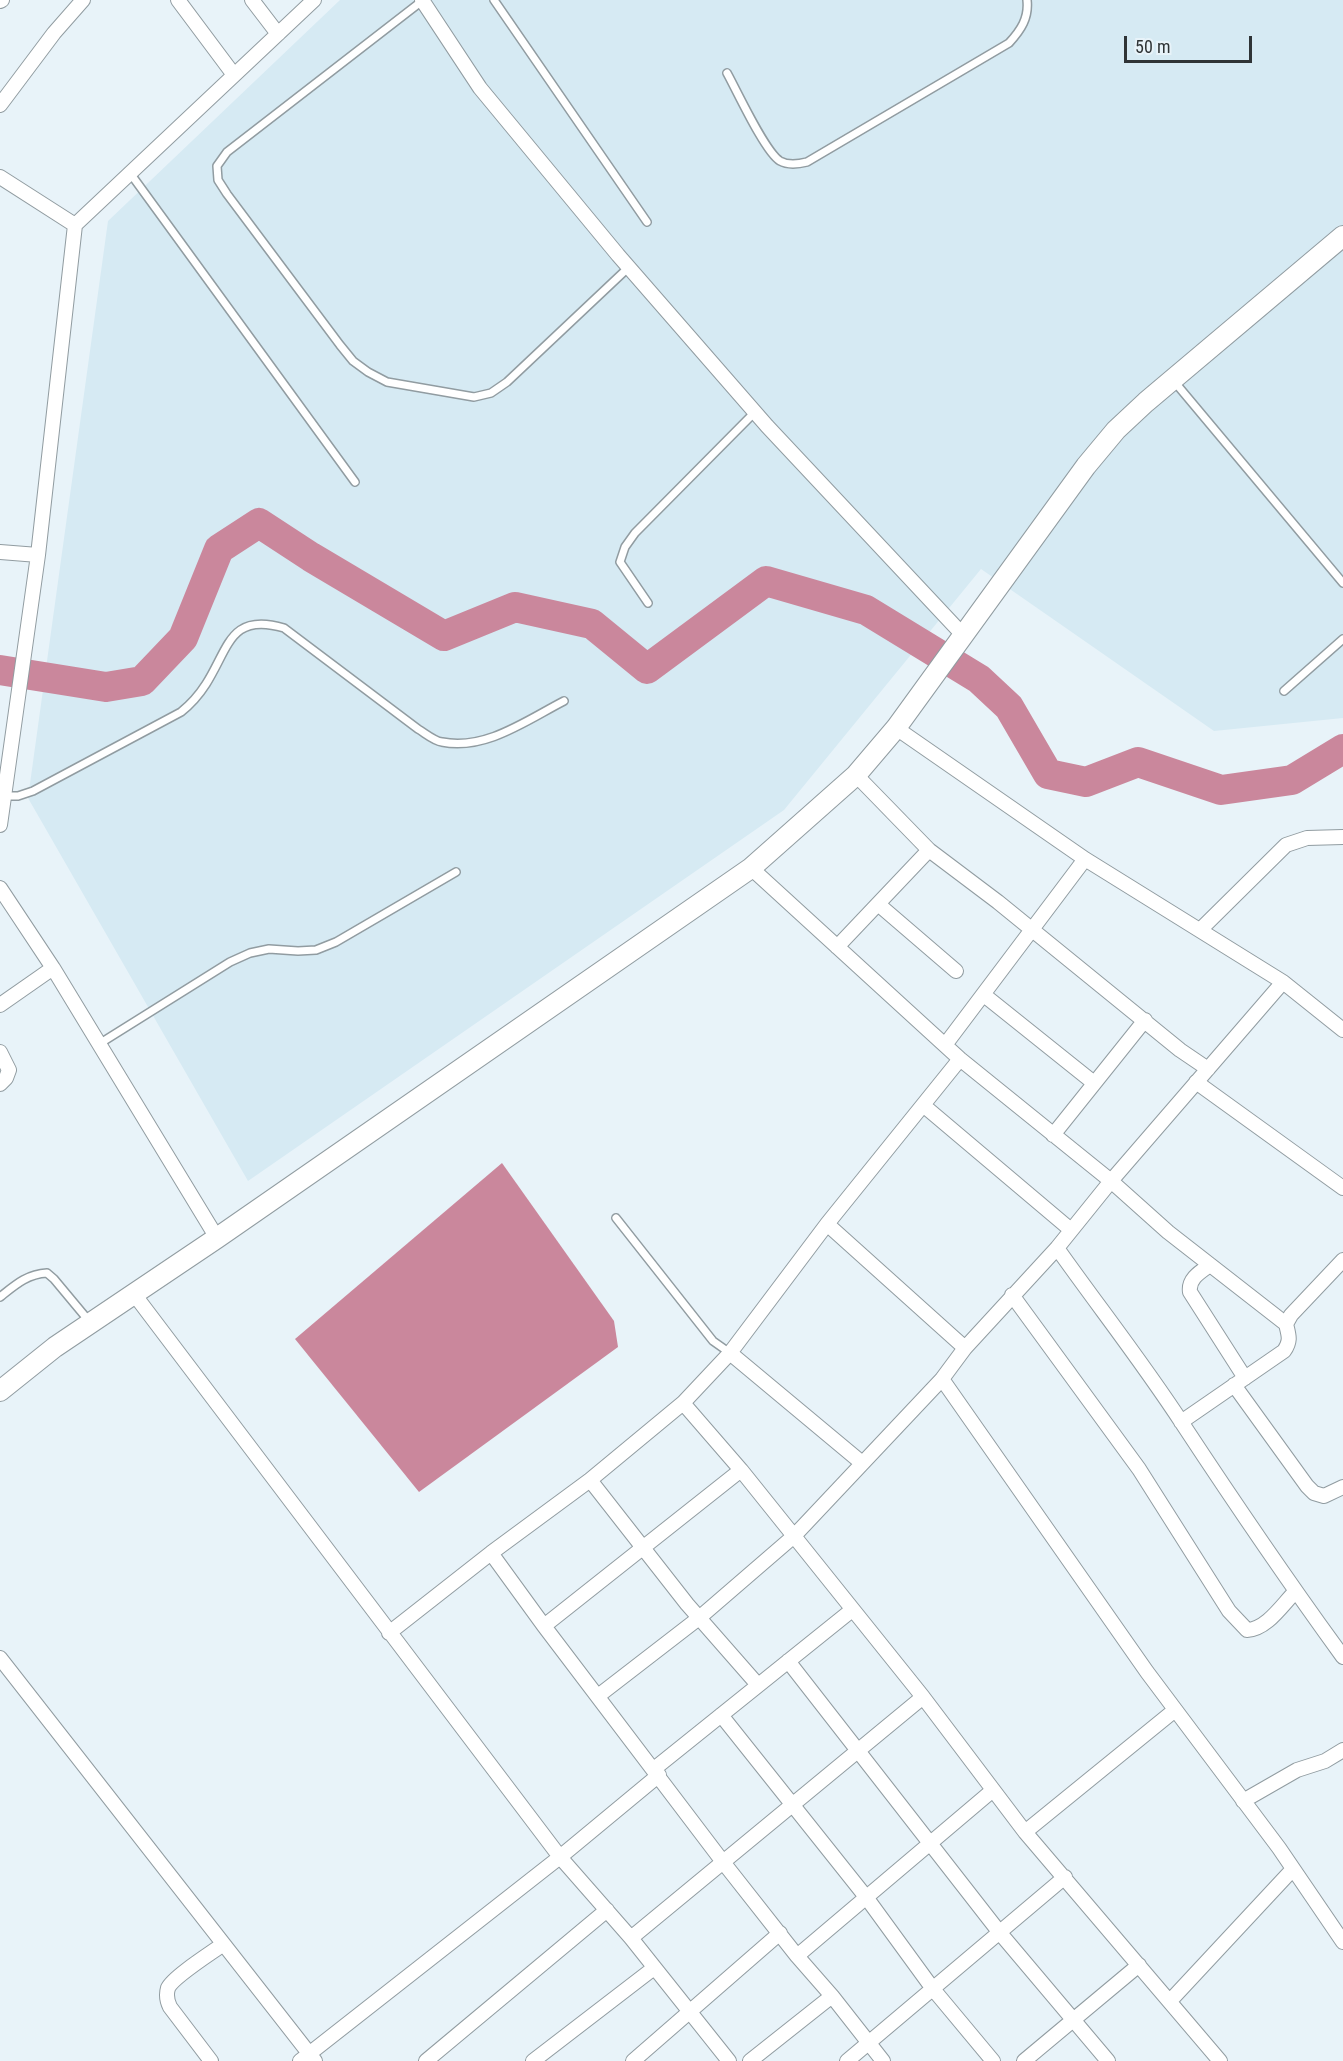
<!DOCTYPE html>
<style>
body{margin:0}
#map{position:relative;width:1343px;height:2061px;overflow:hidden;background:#e8f3f9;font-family:"Roboto Condensed",sans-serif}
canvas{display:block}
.scale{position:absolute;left:1124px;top:36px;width:128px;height:27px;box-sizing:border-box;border:3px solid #2f3436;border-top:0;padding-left:8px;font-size:18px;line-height:21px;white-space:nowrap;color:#2f3436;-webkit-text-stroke:4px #e8f3f9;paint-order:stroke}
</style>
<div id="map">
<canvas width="1343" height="2061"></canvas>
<div class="scale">50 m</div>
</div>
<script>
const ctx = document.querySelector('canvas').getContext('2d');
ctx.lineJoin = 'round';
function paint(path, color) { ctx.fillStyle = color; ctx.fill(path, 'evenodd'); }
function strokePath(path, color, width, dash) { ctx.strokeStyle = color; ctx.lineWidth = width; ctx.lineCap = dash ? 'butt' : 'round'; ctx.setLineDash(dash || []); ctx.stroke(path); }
paint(new Path2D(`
 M340,0H1343V718L1214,731L981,569L784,810L248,1181L28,798L108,221Z`), '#d6eaf3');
paint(new Path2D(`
 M502,1163L614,1321L618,1347L419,1492L295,1339Z`), '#ca879c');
strokePath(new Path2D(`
 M0,670L106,687L142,681L183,638L219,549L259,523L311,557L444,636L515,607L592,624L647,669L766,581L866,610L979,679L1009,707L1048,774L1086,782L1138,762L1221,790L1292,780L1343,749`), '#ca879c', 30);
const lane = new Path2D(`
 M494,0L647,222
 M422,1L227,152L217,166L218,180L227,194L340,345L353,361L368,372L387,382L474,397L491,393L507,382L629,267
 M727,73C737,91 765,152 780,161C789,166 799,164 807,162L1009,43C1021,30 1029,18 1027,0
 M130,173L355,482
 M1173,380L1343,583
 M648,603L620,562L625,547L635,533L755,412
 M1284,691L1343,639
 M4,796H18L33,791L181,712C191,704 199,695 206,684C229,648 230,612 284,628L418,729C425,733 434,741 442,742C485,751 527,720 564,701
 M99,1044L230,962L250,953L269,949L298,951L316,950L336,942L456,872
 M616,1218L713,1341L730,1353
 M0,1297C15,1285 27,1274 47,1273L54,1279L89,1321`);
const street = new Path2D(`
 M178,0L234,75
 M252,0L278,34
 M422,0L480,88L618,255L767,426L963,635
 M0,1L2,0
 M0,105L54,33L83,0
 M0,177L75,225
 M0,552L38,555
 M896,728L1085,859L1283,982L1343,1030
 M856,775L929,850L998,902L1180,1050L1208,1069
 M0,825L38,555L75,225L314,0
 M751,868L960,1059L1111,1181L1168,1232L1286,1324
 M0,888L53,968L217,1238
 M878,904L956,971
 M1200,930L1286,845L1307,838L1343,837
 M837,947L929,850
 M984,995L1094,1083
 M0,1005L53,968
 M945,1045L1085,859
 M0,1052L9,1070L6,1078L0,1084
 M1196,1082L1343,1188
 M923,1105L1071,1230
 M1053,1135L1145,1020
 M827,1224L965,1348
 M1057,1248C1098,1306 1143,1363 1182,1423C1234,1502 1287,1580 1343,1657
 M1210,1265C1200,1272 1188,1279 1190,1292L1245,1378
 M134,1294L560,1857L631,1938L729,2061
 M1012,1295L1139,1469L1229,1611L1247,1630C1267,1629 1282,1605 1295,1592
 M730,1353L862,1463
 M942,1379L1147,1672L1279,1848L1343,1942
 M1234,1385L1307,1486L1314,1493L1324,1496L1343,1487
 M683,1403L741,1470L923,1697L1025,1832L1220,2061
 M1181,1422L1284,1351C1291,1341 1289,1336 1286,1324L1291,1315L1343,1260
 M590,1480L687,1604L758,1685
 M491,1553L544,1626L723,1862L797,1956L832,1996L883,2061
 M544,1626L741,1470
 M389,1633L491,1553L590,1480L683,1403L730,1353L827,1224L960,1059
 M0,1658L315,2061
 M788,1661L1000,1933L1108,2061
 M598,1696L699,1618L794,1536L942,1379L965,1348L1057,1248L1111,1181L1283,982
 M721,1715L866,1897L933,1989L993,2061
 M654,1769L852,1610
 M1243,1801L1297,1770L1325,1761L1343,1750
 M1025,1832L1175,1710
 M631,1938L923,1697
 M797,1956L993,1790
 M1170,2001L1293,1869
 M211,2061L170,2007C167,2001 166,1995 168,1988C173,1977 211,1953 222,1945
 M300,2061L560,1857L659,1775
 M426,2061L607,1910
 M533,2061L654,1968
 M633,2061L780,1933
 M750,2061L832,1996
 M847,2061L1065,1877
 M1024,2061L1139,1965`);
const secondary = new Path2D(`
 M0,1391L55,1347L217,1238L751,868L856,775L896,728L1086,466L1116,430L1146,402L1343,236`);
strokePath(lane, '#919ca1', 10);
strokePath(street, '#919ca1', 16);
strokePath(secondary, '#919ca1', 22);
strokePath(lane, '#fff', 7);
strokePath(street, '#fff', 14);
strokePath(secondary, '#fff', 20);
</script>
